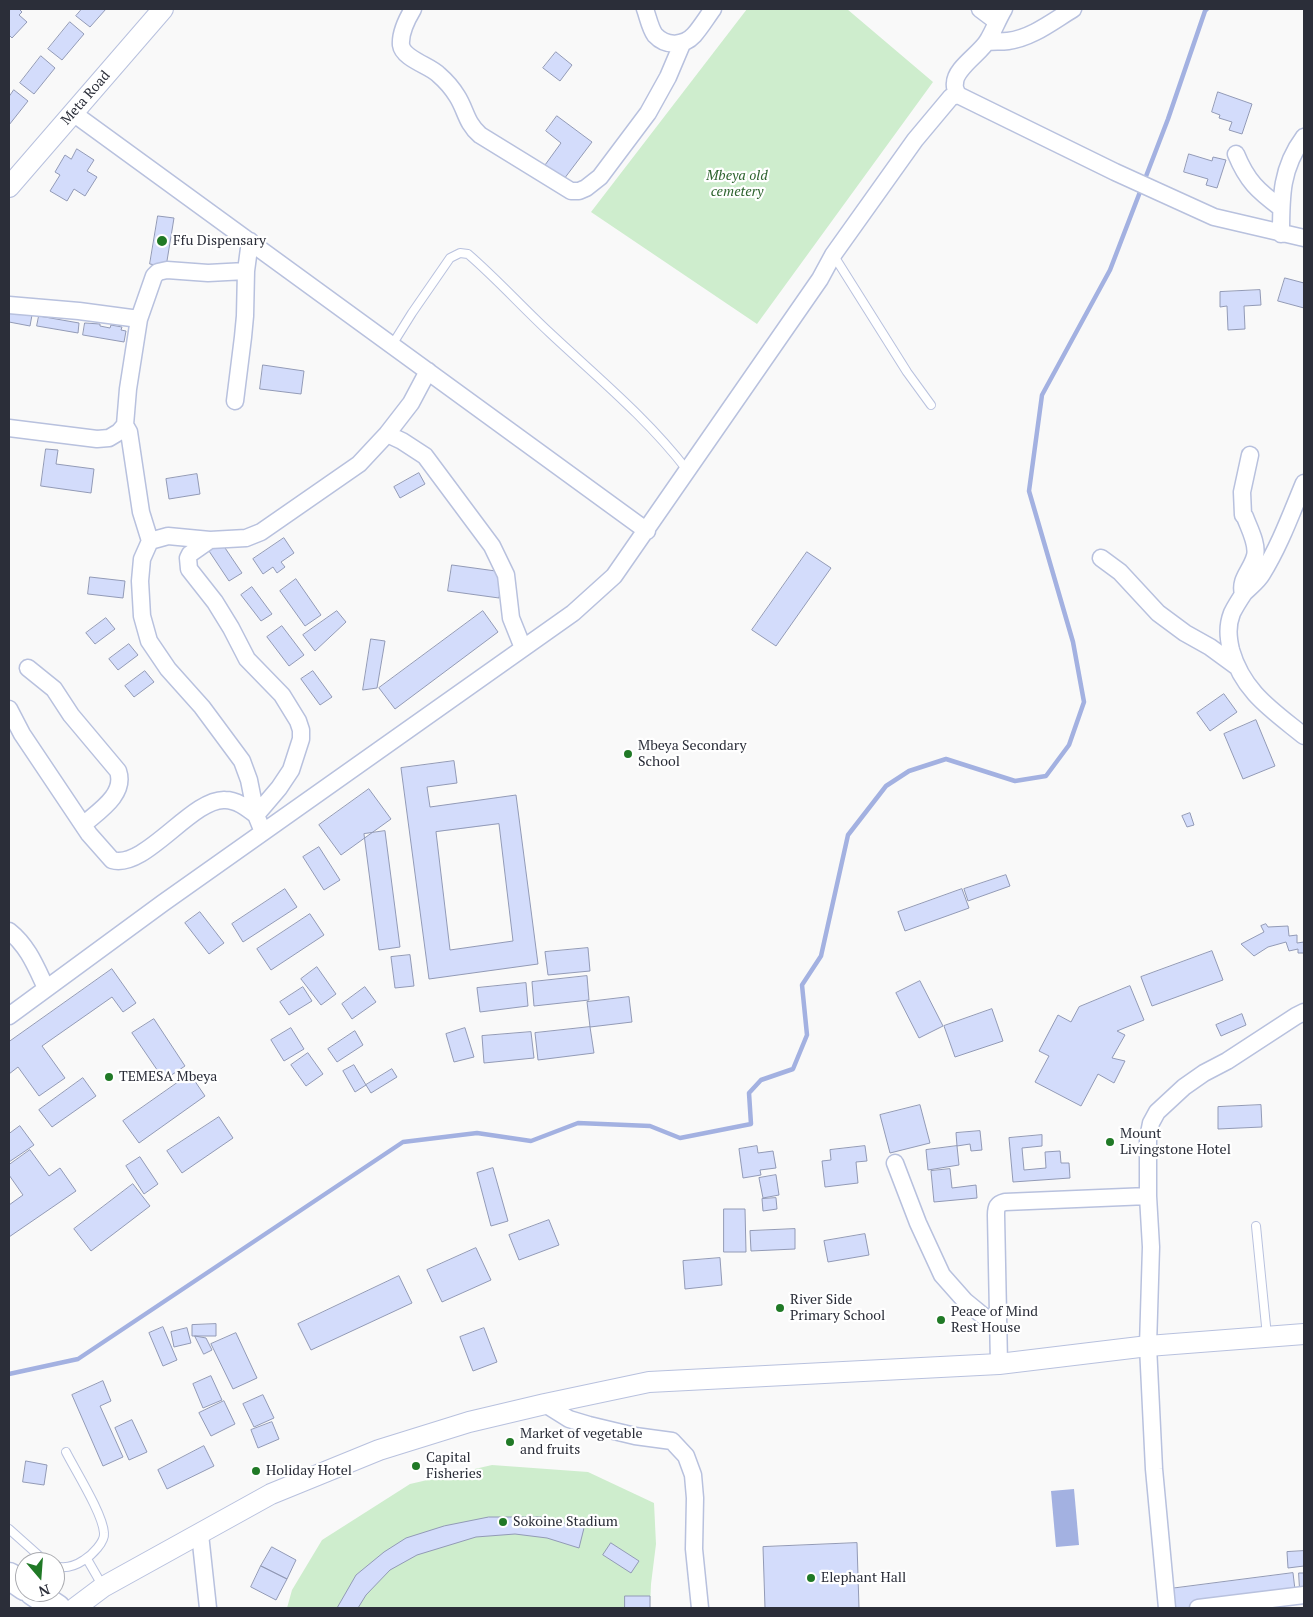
<!DOCTYPE html>
<style>
body{margin:0}
#map{position:relative;width:1313px;height:1617px;overflow:hidden;background:#f9f9f9;font-family:"PT Serif",serif}
canvas{display:block}
.frame{position:absolute;inset:0;border:10px solid #2b2e39;pointer-events:none}
.north{position:absolute;left:15px;top:1552px;width:50px;height:50px;box-sizing:border-box;background:#fff;border:1px solid #aaabb0;border-radius:50%;rotate:162deg;font-size:14px;font-weight:700;line-height:20px;text-align:center;color:#2b2e39}
.north::after{content:'';display:block;margin:auto;width:18px;height:22px;background:#207926;clip-path:polygon(50% 0,100% 100%,50% 72%,0 100%)}
</style>
<div id="map">
<canvas width="1313" height="1617"></canvas>
<div class="frame"></div>
<div class="north">N</div>
</div>
<script>
const ctx = document.querySelector('canvas').getContext('2d');
ctx.lineJoin = 'round';
function paint(path, color) { ctx.fillStyle = color; ctx.fill(path, 'evenodd'); }
function strokePath(path, color, width, dash) { ctx.strokeStyle = color; ctx.lineWidth = width; ctx.lineCap = dash ? 'butt' : 'round'; ctx.setLineDash(dash || []); ctx.stroke(path); }
function write(font, color, halo, rows, align = 'center') {
  ctx.font = font + ' "PT Serif",serif'; ctx.lineWidth = 4.5; ctx.setLineDash([]); ctx.textBaseline = 'middle'; ctx.strokeStyle = halo; ctx.fillStyle = color; for (const [text, x, y, turn = 0] of rows) {
    ctx.save(); ctx.translate(x, y); ctx.rotate((+turn || 0) * Math.PI / 180); ctx.textAlign = isNaN(turn) ? turn : align; if (halo) ctx.strokeText(text, 0, 0); ctx.fillText(text, 0, 0); ctx.restore();
  }
}
paint(new Path2D(`
 M747,9H847L933,82L757,324L591,212Z
 M492,1465L588,1472L654,1503L656,1544L651,1584L650,1608H287L292,1590L322,1540L410,1484Z`), '#ceedcd');
paint(new Path2D(`
 M1074,1489L1079,1545L1056,1547L1051,1491Z`), '#a3b1e1');
strokePath(new Path2D(`
 M9,1374L78,1359L403,1142L477,1133L531,1141L578,1123L650,1126L680,1138L751,1124L749,1093L761,1080L793,1069L807,1035L802,985L821,956L848,835L886,786L909,771L946,759L1015,781L1046,776L1069,745L1084,702L1073,642L1029,491L1042,395L1110,270L1168,119L1205,11L1207,9`), '#a3b1e1', 4.5);
const building = new Path2D(`
 M10,9H19L22,12L19,15L27,22L12,38L9,35Z
 M82,9H106L90,27L76,16Z
 M70,22L84,34L62,60L48,49Z
 M556,52L572,65L560,81L543,68Z
 M41,56L55,68L34,94L20,83Z
 M14,90L28,101L9,125V97Z
 M1218,92L1252,104L1242,134L1229,130L1232,122L1219,118L1220,115L1212,112Z
 M557,116L592,142L564,179L545,165L561,143L546,131Z
 M77,149L94,160L87,171L97,177L85,196L74,189L67,201L50,191L60,175L55,172L65,155L71,159Z
 M1189,154L1212,161L1213,157L1226,160L1217,188L1206,185L1208,179L1184,172Z
 M158,216L174,218L166,267L150,264Z
 M1285,278L1304,283V308L1278,301Z
 M1260,290L1261,305L1244,306L1245,329L1228,330L1227,306L1220,307V292Z
 M9,311L32,315L30,326L9,322Z
 M39,316L79,323L78,333L37,326Z
 M85,323L100,324V326L110,328L111,325L122,327L121,330L126,331L124,342L83,335Z
 M263,365L304,371L301,394L260,389Z
 M46,449L58,450L56,464L94,469L91,493L41,486Z
 M419,473L425,484L400,498L394,487Z
 M197,474L200,494L169,499L166,479Z
 M284,538L294,553L281,562L285,567L277,573L273,567L263,574L253,559Z
 M221,542L242,573L229,581L209,551Z
 M807,552L831,568L776,646L752,630Z
 M452,565L503,572L499,598L448,591Z
 M90,577L125,581L123,598L88,594Z
 M296,579L321,615L305,626L280,591Z
 M252,587L272,614L261,621L241,595Z
 M337,611L346,622L315,651L303,635Z
 M483,611L498,632L395,709L379,688Z
 M106,618L115,629L95,644L86,633Z
 M282,626L304,655L289,666L267,637Z
 M371,639L385,641L377,688L363,690Z
 M129,644L138,655L118,670L109,659Z
 M145,671L154,682L134,697L125,686Z
 M313,671L332,697L320,705L301,679Z
 M1224,694L1237,712L1210,731L1197,713Z
 M1256,720L1275,766L1243,779L1224,734Z
 M454,761L457,783L427,787L430,807L516,795L538,964L429,979L401,768Z
 M369,789L391,819L341,855L319,825Z
 M1190,813L1194,825L1187,827L1182,816Z
 M499,824L513,941L450,950L436,832Z
 M385,831L400,947L379,950L364,834Z
 M319,847L340,880L324,890L303,857Z
 M1006,875L1010,886L968,901L964,889Z
 M285,889L297,907L243,942L232,924Z
 M962,889L969,908L905,931L898,912Z
 M200,912L224,943L209,954L185,923Z
 M310,914L324,935L271,970L257,949Z
 M1266,924L1268,927L1288,926L1289,936L1297,935V943L1304,942V953H1298V949L1289,951L1286,942L1268,947L1254,956L1241,944L1264,932L1261,926Z
 M588,948L590,971L548,975L545,952Z
 M1212,951L1223,980L1152,1006L1141,977Z
 M410,955L414,986L395,988L391,957Z
 M317,967L336,994L321,1005L301,979Z
 M112,969L136,1003L123,1012L112,997L42,1046L65,1078L39,1096L18,1067L9,1074V1042Z
 M587,976L589,1000L534,1006L532,982Z
 M920,981L943,1026L919,1038L896,993Z
 M526,983L528,1006L480,1012L477,988Z
 M1130,986L1144,1020L1117,1031L1125,1035L1112,1058L1125,1061L1114,1083L1098,1074L1081,1106L1035,1082L1049,1056L1039,1051L1058,1015L1071,1022L1079,1007Z
 M303,987L312,1001L289,1015L280,1002Z
 M365,987L376,1002L352,1019L342,1004Z
 M629,997L632,1022L590,1027L587,1002Z
 M992,1009L1003,1041L955,1057L944,1026Z
 M1242,1014L1246,1025L1221,1036L1216,1025Z
 M154,1019L185,1066L164,1080L132,1033Z
 M590,1027L594,1053L538,1060L535,1033Z
 M291,1028L304,1049L284,1061L271,1040Z
 M465,1028L474,1057L454,1062L446,1034Z
 M355,1031L363,1045L337,1062L328,1049Z
 M531,1032L534,1058L484,1063L482,1036Z
 M308,1053L323,1074L306,1086L291,1065Z
 M354,1065L366,1085L355,1092L343,1071Z
 M392,1069L397,1077L371,1093L366,1085Z
 M190,1074L205,1096L139,1143L123,1121Z
 M83,1078L96,1096L52,1127L39,1110Z
 M920,1105L930,1143L890,1153L880,1115Z
 M1261,1105L1262,1127L1218,1129V1107Z
 M219,1117L233,1138L182,1173L167,1151Z
 M20,1126L34,1145L9,1162V1134Z
 M980,1131L982,1150L971,1151L970,1144L957,1146L956,1133Z
 M1042,1135V1146L1022,1148L1024,1170L1046,1168L1045,1152L1060,1151L1061,1163H1069L1070,1178L1013,1182L1009,1138Z
 M757,1146L758,1153L773,1151L776,1168L760,1170L761,1175L743,1178L739,1149Z
 M865,1146L867,1161L856,1162L858,1183L825,1187L822,1161L831,1160L830,1150Z
 M957,1146L959,1165L928,1170L926,1150Z
 M30,1150L49,1176L60,1168L76,1191L9,1237V1205L23,1195L9,1175V1165Z
 M140,1157L158,1184L144,1194L126,1166Z
 M493,1168L508,1221L491,1226L477,1173Z
 M950,1169L952,1188L976,1185L977,1198L934,1202L931,1171Z
 M776,1175L779,1195L763,1198L759,1178Z
 M133,1184L150,1206L91,1251L74,1229Z
 M776,1198L777,1209L763,1211L762,1199Z
 M724,1209H745L746,1252H724Z
 M549,1220L559,1245L519,1260L509,1235Z
 M795,1229V1249L751,1251L750,1231Z
 M865,1234L869,1255L828,1262L824,1241Z
 M476,1248L491,1280L442,1302L427,1270Z
 M720,1258L722,1285L685,1289L683,1261Z
 M399,1276L412,1303L311,1350L298,1324Z
 M216,1324V1336H192V1325Z
 M163,1327L177,1360L163,1366L149,1333Z
 M187,1328L191,1343L174,1347L171,1332Z
 M484,1328L497,1362L473,1371L460,1337Z
 M236,1333L257,1378L233,1389L211,1344Z
 M195,1336L206,1338L212,1350L204,1354Z
 M211,1376L222,1400L203,1408L193,1384Z
 M103,1381L111,1401L100,1406L123,1457L103,1466L72,1395Z
 M263,1395L274,1418L254,1427L243,1404Z
 M224,1401L235,1424L211,1436L199,1413Z
 M132,1420L147,1452L129,1460L115,1428Z
 M272,1422L279,1439L258,1448L251,1430Z
 M204,1446L214,1466L167,1489L158,1470Z
 M26,1461L47,1465L44,1485L23,1482Z
 M489,1517H540L584,1528L579,1548L547,1538L515,1534L476,1537L417,1555L390,1570L366,1595L358,1608H337L356,1575L384,1552L406,1538L444,1526Z
 M611,1543L639,1561L631,1573L603,1555Z
 M857,1543L859,1608H765L763,1547Z
 M272,1547L296,1560L287,1579L261,1566Z
 M1304,1551V1566L1288,1568L1287,1552Z
 M261,1566L287,1579L276,1600L251,1587Z
 M1293,1573L1296,1598L1215,1608H1171L1169,1589Z
 M1299,1573H1304V1590H1300Z
 M625,1596H650V1608H625Z`);
paint(building, '#d3dcfb');
strokePath(building, '#929ab6', 1);
const service = new Path2D(`
 M834,256L907,372L931,405
 M392,345L412,313L450,258L460,253L468,254C497,279 522,307 550,333C597,377 648,419 687,470
 M1256,1226L1267,1336
 M9,1529L46,1562
 M87,1559L102,1585
 M55,1566C65,1569 75,1566 84,1560C92,1555 105,1542 104,1533C103,1514 75,1470 66,1452`);
const minor = new Path2D(`
 M413,9C407,19 400,33 401,45C403,59 431,66 439,75C446,81 452,88 457,96C466,110 466,123 480,135L571,191H579L586,188L600,177L648,113L668,77L682,44
 M645,9C648,17 650,28 655,35C666,47 684,46 694,35C701,27 707,17 713,9
 M980,9L996,21
 M988,42C994,41 1001,42 1008,41C1032,38 1053,21 1073,9
 M958,95C956,91 954,87 955,83C955,68 981,53 988,40C994,30 998,19 1004,9
 M73,113L647,531
 M1236,154C1247,181 1258,191 1281,208
 M1281,234C1281,196 1281,168 1304,137
 M9,305L79,311L139,319
 M235,401L243,337L245,316L246,271L250,241
 M125,425L129,432L141,512L150,541
 M9,428L97,439L109,438L119,432L125,425L128,389L139,319L154,276L158,272L167,270L208,273L246,271
 M387,434L402,441L425,456L492,546L506,575L511,618L523,648
 M1304,483C1291,514 1280,545 1262,574C1258,581 1250,587 1244,593C1240,599 1235,607 1232,613C1227,626 1228,637 1231,650C1243,692 1272,710 1304,736
 M210,540L168,536L150,541L142,559L140,581L142,616L149,641L168,669L202,707L242,761L249,780L256,815
 M1101,558L1120,572L1158,613L1185,633L1210,647L1236,666
 M1243,594C1239,579 1251,571 1255,556C1258,544 1249,528 1245,517L1243,515L1242,492L1250,455
 M28,668L54,689L71,715L118,771C126,794 99,811 84,824
 M9,709L22,734L89,834L112,860C145,870 192,798 225,800C237,800 247,808 256,815
 M263,832L256,815L279,788L291,770L301,739V730L298,721L282,695L247,659L231,628L215,602L189,569L188,558L190,554L210,540L246,538L261,532L359,464L387,434L411,403L428,371
 M9,931C28,946 36,967 46,988
 M9,1016L163,903L573,613L614,576L820,279L833,255L915,140L951,97L958,95L1115,172L1214,217L1304,238
 M895,1163L918,1223L942,1275L965,1301L998,1328
 M999,1364L996,1215C996,1207 997,1204 1005,1202L1148,1196
 M545,1404L569,1419L589,1425L635,1436L672,1441L686,1456L693,1475L695,1498L694,1549L700,1608
 M200,1534L208,1608
 M1167,1608L1154,1469L1148,1346L1151,1247L1148,1196V1138L1151,1123L1157,1112L1184,1087L1204,1073L1227,1061L1296,1016L1304,1012
 M1198,1608L1304,1595`);
const tertiary = new Path2D(`
 M9,187L163,9
 M75,1608L103,1587L271,1494L379,1450L469,1422L545,1404L649,1382L999,1364L1148,1346L1304,1334`);
const trunk = new Path2D(`
 M9,1576L25,1587
 M33,1592L57,1608`);
strokePath(service, '#b8c1de', 10);
strokePath(minor, '#b8c1de', 19);
strokePath(tertiary, '#b8c1de', 22);
strokePath(trunk, '#b8c1de', 29);
strokePath(service, '#fff', 8);
strokePath(minor, '#fff', 16);
strokePath(tertiary, '#fff', 20);
strokePath(trunk, '#fff', 26);
for (const [x, y, r, color] of [
 [162,241,6,"#207926"],
 [628,754,5,"#207926"],
 [109,1077,5,"#207926"],
 [1110,1142,5,"#207926"],
 [780,1308,5,"#207926"],
 [941,1320,5,"#207926"],
 [510,1442,5,"#207926"],
 [416,1466,5,"#207926"],
 [256,1471,5,"#207926"],
 [503,1522,5,"#207926"],
 [811,1578,5,"#207926"]
]) { const dot = new Path2D(); dot.arc(x, y, r, 0, 2 * Math.PI); ctx.fillStyle = color; ctx.fill(dot); strokePath(dot, '#fff', 2); }
write('14px', '#2b2e39', '#fff', [
 ["Meta Road",86,98,-49]
]);
write('italic 14px', '#2d632e', '#fff', [
 ["Mbeya old",737,176],
 ["cemetery",737,192]
]);
write('14px', '#2b2e39', '#fff', [
 ["Ffu Dispensary",173,241],
 ["Mbeya Secondary",638,746],
 ["School",638,762],
 ["TEMESA Mbeya",119,1077],
 ["Mount",1120,1134],
 ["Livingstone Hotel",1120,1150],
 ["River Side",790,1300],
 ["Primary School",790,1316],
 ["Peace of Mind",951,1312],
 ["Rest House",951,1328],
 ["Market of vegetable",520,1434],
 ["and fruits",520,1450],
 ["Capital",426,1458],
 ["Fisheries",426,1474],
 ["Holiday Hotel",266,1471],
 ["Sokoine Stadium",513,1522],
 ["Elephant Hall",821,1578]
], 'left');
</script>
